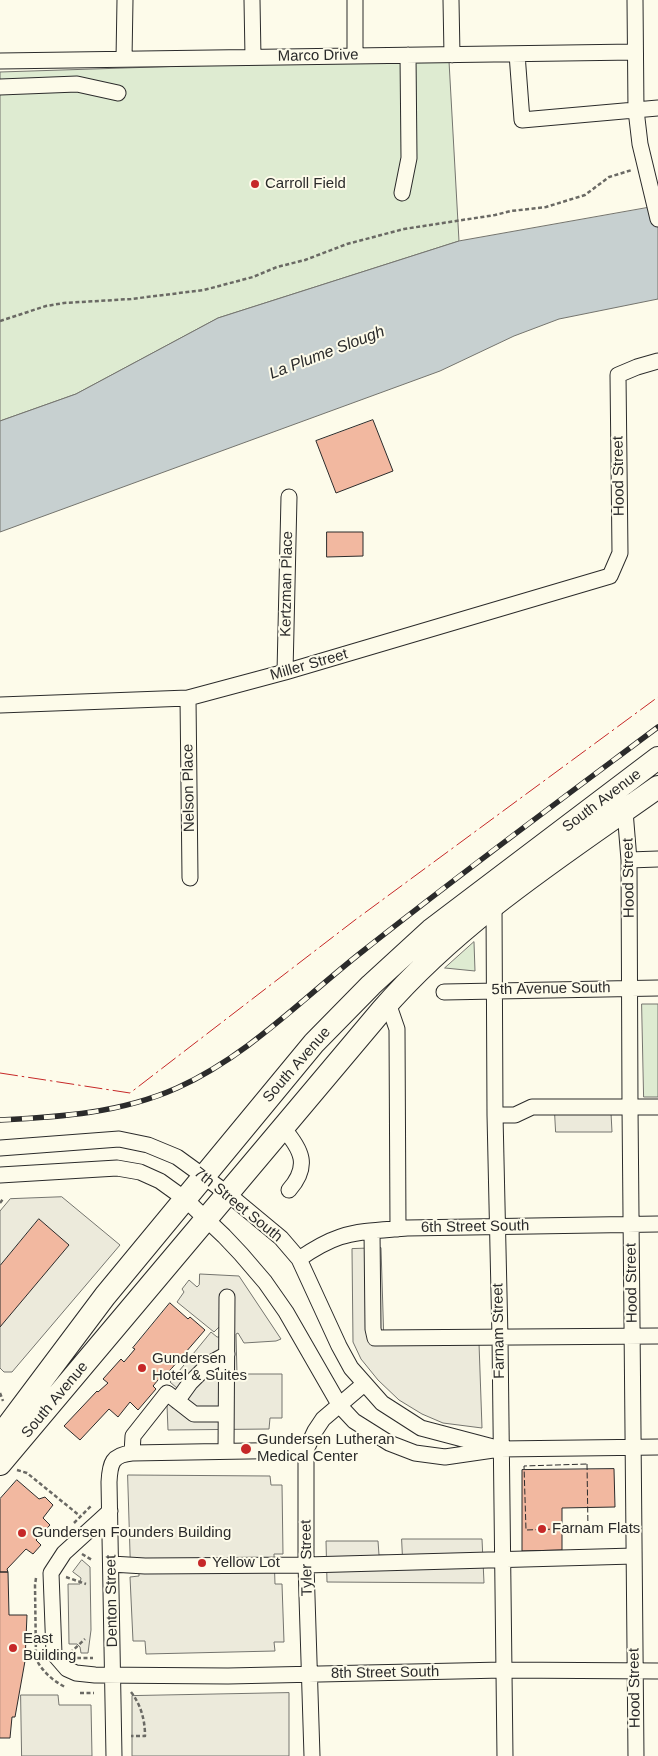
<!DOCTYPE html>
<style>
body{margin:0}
canvas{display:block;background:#fdfbea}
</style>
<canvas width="658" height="1756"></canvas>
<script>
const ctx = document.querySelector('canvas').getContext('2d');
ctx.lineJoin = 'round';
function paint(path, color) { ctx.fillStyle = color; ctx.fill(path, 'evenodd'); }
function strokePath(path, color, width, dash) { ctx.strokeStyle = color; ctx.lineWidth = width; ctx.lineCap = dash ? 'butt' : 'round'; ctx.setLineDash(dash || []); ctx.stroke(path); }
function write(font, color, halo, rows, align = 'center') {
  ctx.font = font + ' Helvetica,sans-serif'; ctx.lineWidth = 4; ctx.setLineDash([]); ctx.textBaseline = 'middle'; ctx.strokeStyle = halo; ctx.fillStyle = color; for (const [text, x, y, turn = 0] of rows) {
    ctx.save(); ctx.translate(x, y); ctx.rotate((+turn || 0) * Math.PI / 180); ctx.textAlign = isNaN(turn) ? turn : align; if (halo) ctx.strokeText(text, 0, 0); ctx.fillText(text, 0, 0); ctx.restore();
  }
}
const green = new Path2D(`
 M449,61L459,241L218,318L76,394L0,421V72L310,62Z
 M474,942L475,971L445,968Z
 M642,1004H658V1097H644Z`);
paint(green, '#deebd1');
strokePath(green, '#74746e', 1);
const parking = new Path2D(`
 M555,1113H611L612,1132H556Z
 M62,1197L120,1245L12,1372H4L0,1368V1211L10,1199Z
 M381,1248L384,1344L479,1343L482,1428L443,1423L422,1414L399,1400L378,1380L361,1359L353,1342L352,1249Z
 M200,1274L239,1276L281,1339L276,1341L244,1343L238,1333L236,1334L237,1374H282V1418H270L269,1429L168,1430L167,1405L178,1389L170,1382L211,1332L217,1337H220V1326L214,1332L177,1302L184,1292L182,1289L189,1280L197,1287L199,1285Z
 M128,1475L270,1476L271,1485H282L283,1554H274L275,1584H282L284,1642H274L275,1651L146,1654L145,1641H133L130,1577L139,1576V1573L131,1572Z
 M402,1539H482L484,1583L327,1582L326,1541H378L379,1555L402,1556Z
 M82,1560L90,1567L91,1630L88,1653H81L80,1647L77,1644H69L68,1584H80L81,1578L73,1572Z
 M289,1693V1756H132V1696Z
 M21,1695H58L59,1705H91L92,1756H22Z`);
paint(parking, '#eceadb');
strokePath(parking, '#74746e', 1);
const water = new Path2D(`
 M658,206V299L559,319L514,336L440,371L0,532V421L76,394L218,318L459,241Z`);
paint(water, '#c7d0d0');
strokePath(water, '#74746e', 1);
const building = new Path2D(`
 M373,420L393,471L336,493L316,441Z
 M327,532H363V556L327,557Z
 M39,1219L69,1245L0,1327V1266Z
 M170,1303L188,1319L190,1317L205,1330L165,1376L163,1374L153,1386L156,1389L138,1410L130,1402L118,1417L109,1409L80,1440L64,1426L97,1391L98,1392L108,1383L103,1379L121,1359L124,1362L135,1349L133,1348Z
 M614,1469L615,1507L562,1508V1550L522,1551V1470Z
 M17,1480L39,1499L45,1497L53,1505L43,1518L50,1525L36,1540L41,1545L33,1554L26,1549L7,1569L8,1572H0V1499Z
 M0,1572H8L9,1615H27L25,1661L15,1717H12L10,1738H0Z`);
paint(building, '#f2b8a0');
strokePath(building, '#2b2b2b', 1);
const minor = new Path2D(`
 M252,0L253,57
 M355,0V56
 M451,0L452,55
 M635,0L636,110L640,144L658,219
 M517,54L522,120L658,108
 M124,59L125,0
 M0,61L635,52
 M0,87L77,84L118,93
 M402,193L409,158L408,55
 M285,672L289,497
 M188,698L190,878
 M0,705L188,698L285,672L610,576L620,553L618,375L637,367L658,361
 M625,811L629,860L630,1107L636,1756
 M629,860L658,859
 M494,906L495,1115L500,1338L505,1756
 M444,992L658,988
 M388,1003L397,1029L398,1229
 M495,1115H515L532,1107H658
 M283,1128C302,1150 310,1166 289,1190
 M0,1148L119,1139L148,1145L177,1157L228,1194L281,1238L299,1259L339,1346L351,1368L382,1403L421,1428L493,1447
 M0,1175L117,1168L140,1172L160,1181L185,1199L224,1236L241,1254L265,1282L286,1312L340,1406L354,1421L389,1443L415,1453L445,1457L500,1449L658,1447
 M372,1231L373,1329L375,1338L658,1336
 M299,1259C312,1250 325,1242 340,1237C361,1230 385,1230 407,1228L658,1224
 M177,1401L190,1383L209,1364L227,1354
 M226,1451L227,1297
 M132,1453L133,1436L167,1393L194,1414H226
 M110,1511L64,1553L51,1573L54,1654L67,1669L76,1673L95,1675L228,1676L503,1670L658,1671
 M111,1564L145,1566L306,1565L634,1556
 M114,1756L109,1482C110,1463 112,1455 132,1453L306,1450
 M312,1756L306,1565V1450L315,1431L323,1419L364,1384`);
const highway = new Path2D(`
 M0,1436L105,1296L314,1043L371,985L431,930L658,758
 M0,1464L382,1010C460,920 562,855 658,787`);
strokePath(minor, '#2b2b2b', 17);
strokePath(highway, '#2b2b2b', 24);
strokePath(new Path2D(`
 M0,321L46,306L64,303L131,299L204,290L253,277L277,267L305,260L347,244L404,229L495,215L511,211L546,207L585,195L609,177L632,170
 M0,1203L3,1199
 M0,1393L3,1401
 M17,1470L27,1473L80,1516
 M74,1523L91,1506
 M82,1554L92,1560
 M66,1577L86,1584
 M36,1578L35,1585L36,1659C43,1672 52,1680 65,1687
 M70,1653L85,1639
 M77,1658H93
 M131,1692C141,1705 145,1720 145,1736H131
 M80,1693H94`), '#6a6964', 2.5, [4, 2.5]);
strokePath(minor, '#fdfbea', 15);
strokePath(highway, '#fdfbea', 22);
const rail = new Path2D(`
 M0,1120C60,1117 121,1113 177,1088C248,1056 303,998 363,951C460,874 559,801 658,727`);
strokePath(rail, '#2b2b2b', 5.5);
strokePath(rail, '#fdfbea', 4, [11]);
strokePath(new Path2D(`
 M587,1464L588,1528L526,1530L524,1466Z`), '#2b2b2b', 1, [6, 2.5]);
strokePath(new Path2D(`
 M0,1073L130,1093L355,920L658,697`), '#c62828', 1, [18, 4, 2.5, 4]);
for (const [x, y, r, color] of [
 [255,184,5,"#c62828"],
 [142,1368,5,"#c62828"],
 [246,1449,6,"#c62828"],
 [542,1529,5,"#c62828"],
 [22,1533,5,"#c62828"],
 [202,1563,5,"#c62828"],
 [13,1648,5,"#c62828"]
]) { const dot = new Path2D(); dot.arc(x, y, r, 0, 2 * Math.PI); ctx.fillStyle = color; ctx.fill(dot); strokePath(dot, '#fdfbea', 2); }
write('15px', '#2b2b2b', '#fdfbea', [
 ["Marco Drive",318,56,-1],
 ["Hood Street",619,476,-91],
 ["Kertzman Place",287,584,-89],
 ["Miller Street",309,665,-16],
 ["Nelson Place",189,788,-91],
 ["South Avenue",602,801,-37],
 ["Hood Street",629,878,-91],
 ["5th Avenue South",551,989,-1],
 ["South Avenue",297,1065,-49],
 ["7th Street South",238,1205,39],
 ["6th Street South",475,1227,-1],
 ["Hood Street",632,1283,-91],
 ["Farnam Street",499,1331,-91],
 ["South Avenue",55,1400,-50],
 ["Tyler Street",307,1558,-91],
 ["Denton Street",112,1601,-91],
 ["8th Street South",385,1673,-1],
 ["Hood Street",635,1688,-91]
]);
write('15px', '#2b2b2b', '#fdfbea', [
 ["Carroll Field",265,184],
 ["Gundersen",152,1359],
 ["Hotel & Suites",152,1376],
 ["Gundersen Lutheran",257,1440],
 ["Medical Center",257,1457],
 ["Farnam Flats",552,1529],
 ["Gundersen Founders Building",32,1533],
 ["Yellow Lot",212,1563],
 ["East",23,1639],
 ["Building",23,1656]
], 'left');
write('italic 16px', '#2b2b2b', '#fdfbea', [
 ["La Plume Slough",327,353,-21]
]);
</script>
